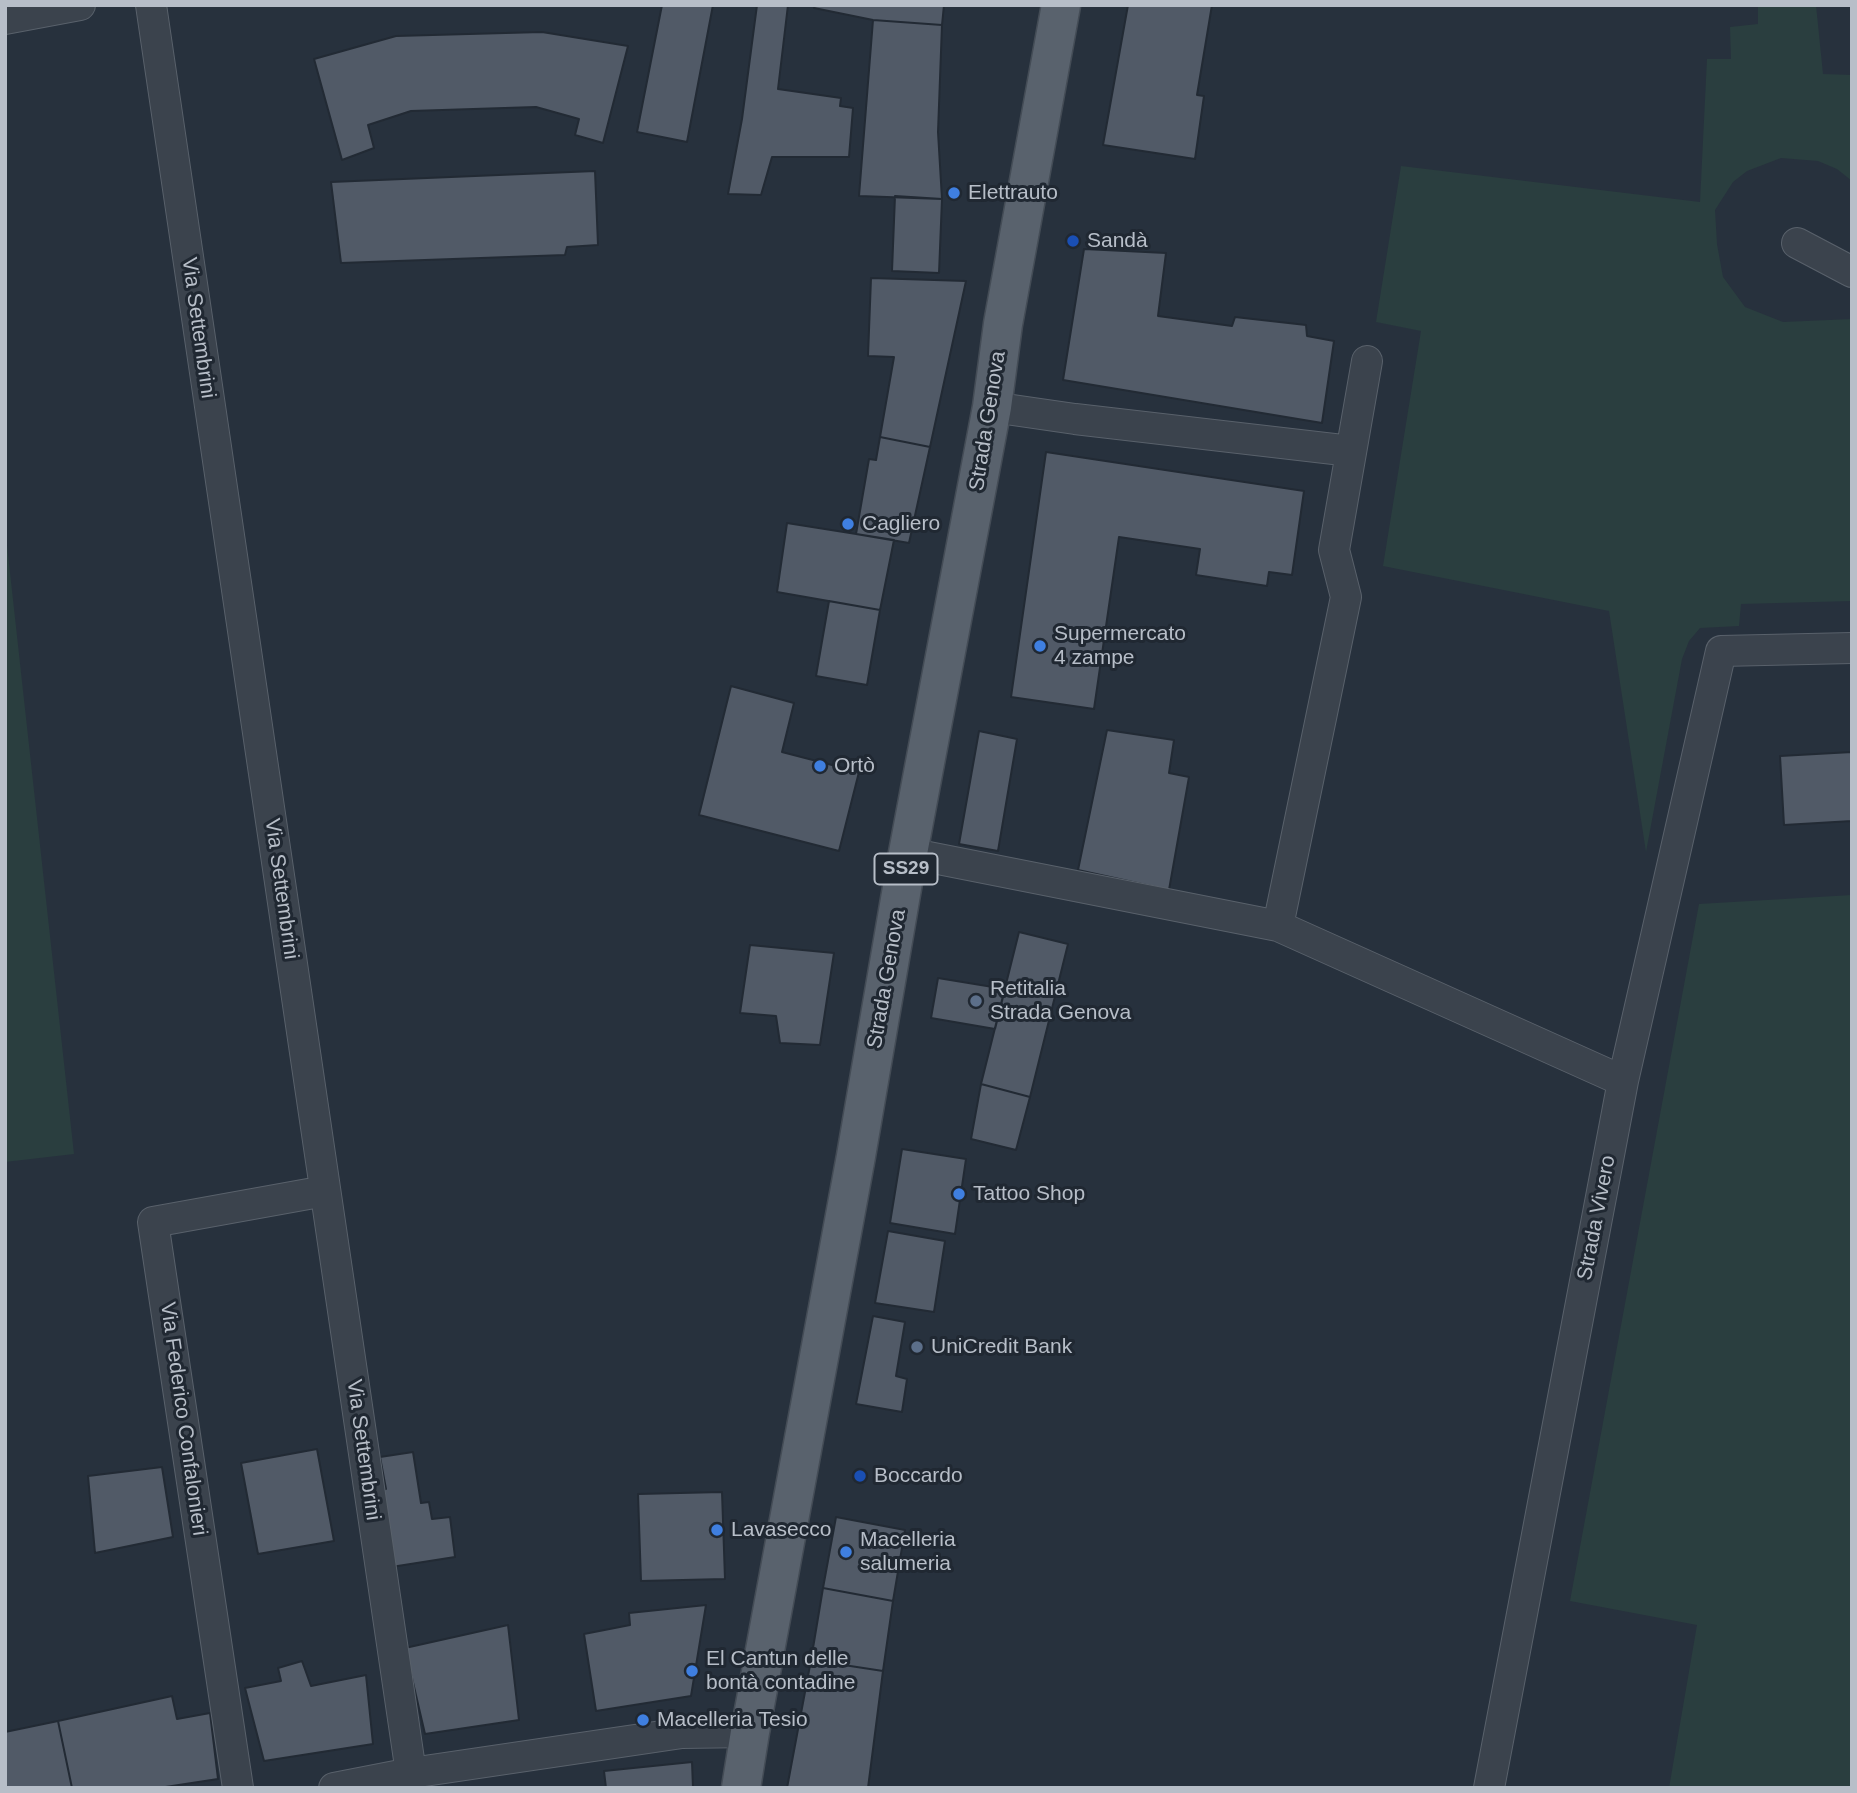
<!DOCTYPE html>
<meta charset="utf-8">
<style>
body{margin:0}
#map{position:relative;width:1857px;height:1793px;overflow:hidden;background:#27313d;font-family:Helvetica,sans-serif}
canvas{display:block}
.frame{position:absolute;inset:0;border:7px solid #b7bec8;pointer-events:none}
</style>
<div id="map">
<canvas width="1857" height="1793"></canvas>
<div class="frame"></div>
</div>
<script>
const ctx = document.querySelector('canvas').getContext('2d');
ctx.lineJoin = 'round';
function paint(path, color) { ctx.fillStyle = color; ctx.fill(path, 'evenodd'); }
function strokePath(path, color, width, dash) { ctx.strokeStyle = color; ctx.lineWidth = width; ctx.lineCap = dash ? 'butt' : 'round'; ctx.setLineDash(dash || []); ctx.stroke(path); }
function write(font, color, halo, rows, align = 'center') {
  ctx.font = font + ' Helvetica,sans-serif'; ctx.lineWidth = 6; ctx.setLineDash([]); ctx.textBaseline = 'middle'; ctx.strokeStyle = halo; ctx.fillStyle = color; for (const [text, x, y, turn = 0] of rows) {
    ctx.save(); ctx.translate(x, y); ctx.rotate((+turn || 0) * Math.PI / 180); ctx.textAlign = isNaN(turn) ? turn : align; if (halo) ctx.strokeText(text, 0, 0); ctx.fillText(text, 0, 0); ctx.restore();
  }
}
paint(new Path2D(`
 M1758,5H1816L1823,74L1852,75V181L1837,169L1818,161L1781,158L1747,171L1733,182L1715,210L1717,244L1723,277L1745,307L1783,322L1852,319V601L1741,604L1739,626L1700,628L1689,641L1682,659L1646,852L1609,611L1383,566L1421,331L1376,322L1401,166L1700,202L1707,59H1731L1730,27L1758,24Z
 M5,527L74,1154L5,1162Z
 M1852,895V1788H1669L1697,1625L1570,1601L1699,904Z`), '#2a3e3f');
const building = new Path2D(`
 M662,5H713L687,142L637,132Z
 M757,5H788L778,89L841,98L840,106L853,108L849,157H772L761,195L728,194L742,119Z
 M815,5H944L942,25L873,20L814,8Z
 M1128,5H1212L1197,95L1204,96L1195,159L1103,145Z
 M873,20L942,25L938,132L942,199L859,196Z
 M542,32L628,46L603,143L575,135L579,119L536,107L411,111L368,125L374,148L342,160L314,59L396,36Z
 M595,171L598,245L567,247L565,255L341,263L331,182Z
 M895,196L942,199L939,273L892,271Z
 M1084,249L1166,253L1158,316L1232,326L1235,317L1306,325L1307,336L1334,341L1322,423L1063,380Z
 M871,278L966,281L930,447L880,437L894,357L868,356Z
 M880,437L930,447L909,543L856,534L869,459L876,460Z
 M1046,452L1304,491L1292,575L1269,572L1267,586L1196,575L1200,549L1119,537L1094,709L1011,697Z
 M787,523L894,540L880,610L777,592Z
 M829,601L880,610L867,685L816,676Z
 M731,686L794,703L782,752L859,772L839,851L699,815Z
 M1107,730L1174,740L1169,773L1189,777L1169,890L1078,870Z
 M979,731L1017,739L998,851L959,844Z
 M1852,752V821L1784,825L1780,756Z
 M1019,932L1068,944L1030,1097L981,1084Z
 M750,945L834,953L820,1045L780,1043L776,1016L740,1013Z
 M938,978L1005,989L995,1029L931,1018Z
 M981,1084L1030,1097L1016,1150L971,1139Z
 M902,1149L966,1159L955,1234L890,1223Z
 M888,1231L945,1241L934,1312L875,1303Z
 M873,1316L905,1322L896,1376L907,1379L902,1412L856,1404Z
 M317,1449L334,1541L258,1554L241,1463Z
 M413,1452L421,1503L429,1502L432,1519L450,1517L455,1557L385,1568L374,1491L386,1489L380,1457Z
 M162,1467L173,1537L95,1553L88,1476Z
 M722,1492L725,1579L641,1581L638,1494Z
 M836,1517L905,1530L893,1601L823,1588Z
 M823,1588L893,1601L883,1671L811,1660Z
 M706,1605L691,1696L596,1711L584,1634L630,1625L629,1613Z
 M508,1625L519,1720L425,1734L405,1648Z
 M811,1660L883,1671L868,1788H787Z
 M302,1661L311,1686L366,1675L373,1744L264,1761L245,1688L281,1681L278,1668Z
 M172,1696L177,1719L210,1713L218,1779L159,1788H72L58,1721Z
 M58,1721L72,1788H5V1732Z
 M692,1762L693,1788H606L604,1771Z`);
paint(building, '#515a67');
strokePath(building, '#222a34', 2);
const street = new Path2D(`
 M151,5L411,1773
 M5,19L80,5
 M1797,243L1852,272
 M992,407L1075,419L1351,451
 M908,853L1278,926L1623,1081
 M1278,926L1346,597L1334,550L1367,361
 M238,1788L153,1222L325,1191
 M334,1788L411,1773L682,1733L750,1732
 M1489,1788L1623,1081L1721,651L1852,648`);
const primary = new Path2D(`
 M741,1788L750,1732L856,1156L908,853L992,407L1003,324L1061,5`);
strokePath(street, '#59616b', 32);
strokePath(primary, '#444c56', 41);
strokePath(street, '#3b434d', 30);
strokePath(primary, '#59626d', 38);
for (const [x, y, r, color] of [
 [954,193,7,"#3f7fe0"],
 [1073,241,7,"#1a4fb4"],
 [848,524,7,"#3f7fe0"],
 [1040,646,7,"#3f7fe0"],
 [820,766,7,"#3f7fe0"],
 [976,1001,7,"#5c6f8a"],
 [959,1194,7,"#3f7fe0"],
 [917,1347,7,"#5c6f8a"],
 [860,1476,7,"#1a4fb4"],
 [717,1530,7,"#3f7fe0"],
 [846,1552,7,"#3f7fe0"],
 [692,1671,7,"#3f7fe0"],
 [643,1720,7,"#3f7fe0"]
]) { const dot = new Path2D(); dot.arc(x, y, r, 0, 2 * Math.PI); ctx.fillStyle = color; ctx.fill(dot); strokePath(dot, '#202832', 2.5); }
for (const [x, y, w] of [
 [906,869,63]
]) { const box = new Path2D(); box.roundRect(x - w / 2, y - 15.5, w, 31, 5); ctx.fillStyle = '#202832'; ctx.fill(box); strokePath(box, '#b7bec8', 2); }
write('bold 19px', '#b7bec8', null, [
 ["SS29",906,869]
]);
write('21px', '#b7bec8', '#202832', [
 ["Elettrauto",968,193],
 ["Sandà",1087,241],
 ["Cagliero",862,524],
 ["Supermercato",1054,634],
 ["4 zampe",1054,658],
 ["Ortò",834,766],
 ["Retitalia",990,989],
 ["Strada Genova",990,1013],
 ["Tattoo Shop",973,1194],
 ["UniCredit Bank",931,1347],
 ["Boccardo",874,1476],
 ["Lavasecco",731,1530],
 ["Macelleria",860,1540],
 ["salumeria",860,1564],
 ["El Cantun delle",706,1659],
 ["bontà contadine",706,1683],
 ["Macelleria Tesio",657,1720]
], 'left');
write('21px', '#b7bec8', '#202832', [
 ["Via Settembrini",198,328,82],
 ["Strada Genova",988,421,-81],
 ["Via Settembrini",281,889,82],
 ["Strada Genova",887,979,-80],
 ["Strada Vivero",1597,1218,-79],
 ["Via Federico Confalonieri",183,1419,82],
 ["Via Settembrini",363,1450,82]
]);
</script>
